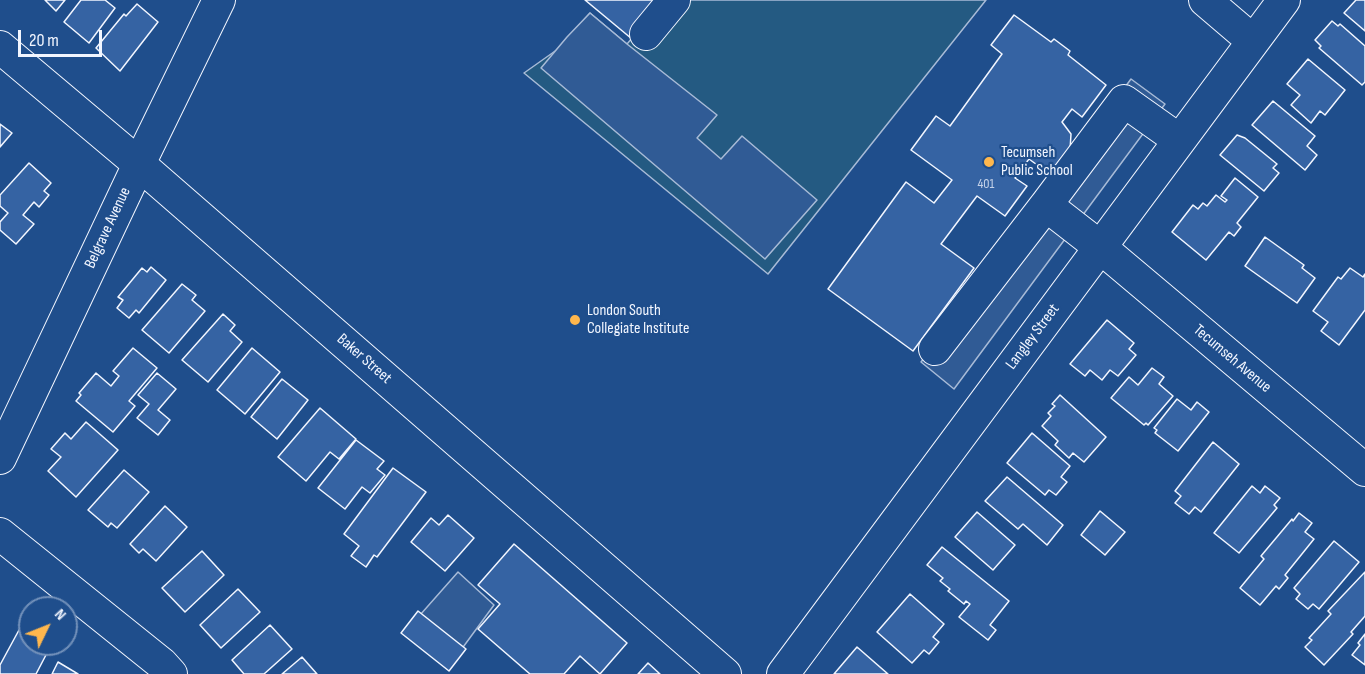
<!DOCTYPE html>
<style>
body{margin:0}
#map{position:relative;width:1365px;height:674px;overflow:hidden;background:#1f4e8c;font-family:"Sofia Sans Condensed",sans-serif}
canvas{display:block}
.north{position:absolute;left:18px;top:596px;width:60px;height:60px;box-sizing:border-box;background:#1f4e8c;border:2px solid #7391ba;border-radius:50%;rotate:47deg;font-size:16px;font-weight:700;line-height:24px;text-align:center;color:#f2f6ff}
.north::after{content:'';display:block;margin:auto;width:21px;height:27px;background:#ffb74d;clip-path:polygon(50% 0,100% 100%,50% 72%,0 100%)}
.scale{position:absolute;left:18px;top:30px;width:84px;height:27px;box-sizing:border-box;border:3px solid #f2f6ff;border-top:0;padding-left:8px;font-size:18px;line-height:21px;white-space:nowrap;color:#f2f6ff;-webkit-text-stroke:4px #1f4e8c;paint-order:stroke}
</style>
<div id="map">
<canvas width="1365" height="674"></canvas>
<div class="north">N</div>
<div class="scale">20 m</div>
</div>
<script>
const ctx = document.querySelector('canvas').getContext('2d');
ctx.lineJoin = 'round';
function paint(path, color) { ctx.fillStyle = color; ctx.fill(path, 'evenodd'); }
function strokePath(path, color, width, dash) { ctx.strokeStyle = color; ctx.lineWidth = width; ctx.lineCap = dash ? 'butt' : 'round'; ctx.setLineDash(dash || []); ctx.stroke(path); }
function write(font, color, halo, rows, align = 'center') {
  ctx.font = font + ' "Sofia Sans Condensed",sans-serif'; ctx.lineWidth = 4.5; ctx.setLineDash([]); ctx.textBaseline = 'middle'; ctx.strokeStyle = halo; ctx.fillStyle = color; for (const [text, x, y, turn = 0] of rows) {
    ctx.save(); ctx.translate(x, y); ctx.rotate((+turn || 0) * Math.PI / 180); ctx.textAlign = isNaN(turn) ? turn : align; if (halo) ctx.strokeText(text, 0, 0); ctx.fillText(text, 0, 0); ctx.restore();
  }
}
const green = new Path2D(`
 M665,0H986L768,274L524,73L558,49L590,13L627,44Z`);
paint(green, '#245a82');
strokePath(green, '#a8bbd7', 1.5);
const parking = new Path2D(`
 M590,13L627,44L717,115L697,138L721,159L742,136L817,200L765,259L541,68L567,37Z
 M1131,79L1165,104L954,389L921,362Z
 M458,572L494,605L447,669L405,632Z`);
paint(parking, '#305b95');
strokePath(parking, '#a8bbd7', 1.5);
const building = new Path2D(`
 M45,0H65L56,11Z
 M81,0H105L115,8L89,43L64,22Z
 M585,0H664L632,39Z
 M1356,0H1365V31L1344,13Z
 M137,4L158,22L120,71L96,48L124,14L126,16Z
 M1014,15L1051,42L1054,39L1070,51L1068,55L1106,85L1082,117L1072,109L1062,122L1071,134L1070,150L1062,163L1044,170L1029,159L1015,178L1027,186L1005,216L977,196L941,244L974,268L913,351L828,289L906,182L934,203L952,180L911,150L936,116L950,126L1002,54L991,45Z
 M1332,21L1338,26L1340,24L1365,46V82L1362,85L1319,48L1321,46L1315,40Z
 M1308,59L1345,90L1325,115L1320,111L1311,123L1291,105L1300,95L1287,84Z
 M1273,101L1315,136L1307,146L1317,155L1305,170L1252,125Z
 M0,124L12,133L0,147Z
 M1237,135L1245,138L1277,164L1273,168L1279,173L1264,191L1220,155Z
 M29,163L51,183L44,191L49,195L39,207L34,202L23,215L34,224L16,244L0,230V222L8,213L0,206V195Z
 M1235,178L1258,197L1237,223L1241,227L1234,236L1229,232L1206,260L1172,232L1193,205L1198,209L1203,203L1207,206L1216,195L1225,202L1227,200L1221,196Z
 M1265,237L1304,265L1302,268L1315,278L1297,303L1245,266Z
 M151,267L166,280L139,313L136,310L129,318L117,308L123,300L118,297L142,268L147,272Z
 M1350,268L1363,277L1365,274V310L1339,345L1321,331L1328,322L1313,311L1338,277L1341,279Z
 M182,284L196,295L192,300L205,311L169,353L142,330Z
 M223,314L235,325L230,331L242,342L208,382L182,360Z
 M1107,320L1134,343L1129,349L1136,355L1118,376L1110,370L1102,380L1090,370L1085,376L1070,364Z
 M133,348L157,368L129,401L135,406L113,432L76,401L81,395L79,393L96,373L111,386L119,376L113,371Z
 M252,348L280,372L245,414L217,390Z
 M1152,368L1164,377L1159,384L1173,396L1148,425L1146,423L1144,425L1111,398L1129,377L1138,385Z
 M157,373L176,389L158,410L170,420L158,435L137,418L149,404L138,395Z
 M282,379L308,400L277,439L251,417Z
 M1060,395L1106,437L1084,462L1073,453L1069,458L1055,445L1058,441L1042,426L1051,416L1048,413L1055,406L1052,404Z
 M1177,399L1191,410L1197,402L1209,412L1178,451L1155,433L1157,430L1154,428Z
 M320,408L356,439L339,459L330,452L306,481L278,457Z
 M86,422L118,450L76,497L48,471L61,457L51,449L65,433L71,439Z
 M1032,433L1070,466L1061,477L1067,482L1056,495L1049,490L1045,495L1007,463Z
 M356,440L384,461L377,469L385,475L370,493L362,487L345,509L318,488Z
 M1213,442L1239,464L1201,512L1195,507L1189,514L1175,503L1181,496L1175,491Z
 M393,468L426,492L377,557L374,555L366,567L351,556L359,546L344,534Z
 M124,470L149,492L117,528L111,523L108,527L88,510Z
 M1007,477L1063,525L1047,545L1023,524L1018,529L985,501Z
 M1252,486L1260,493L1265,486L1280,498L1274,505L1277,508L1239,553L1214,533Z
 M165,506L187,527L156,561L143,549L139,553L130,544Z
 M1100,511L1125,532L1105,555L1081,535Z
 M977,512L1015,545L993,570L955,537Z
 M1299,513L1312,523L1305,532L1314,539L1285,575L1288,578L1279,589L1276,586L1260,605L1240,588L1264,559L1261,556L1292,519L1293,521Z
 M448,515L474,538L445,571L411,542L431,518L439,525Z
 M1334,541L1359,562L1319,609L1313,604L1308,609L1296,599L1300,594L1294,588Z
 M514,544L627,643L600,674L580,656L564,674H530L478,629L500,604L478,585Z
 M942,547L1009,601L990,625L996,630L988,640L959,617L970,604L966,601L964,604L948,591L950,589L940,581L943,578L927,565Z
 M202,551L224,575L185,612L162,588Z
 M1365,572V616L1351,632L1353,634L1324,665L1305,647L1312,640L1309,638L1331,614L1328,611Z
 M238,589L260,612L221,648L200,625Z
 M910,594L944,624L933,637L939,642L929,654L924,650L912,663L877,632Z
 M418,611L466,649L449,671L401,633Z
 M270,625L292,649L264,674H244L232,660Z
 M19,630L30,636V644L47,653L36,674H0V665Z
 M1365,634V665L1352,655L1360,645L1358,643Z
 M857,647L888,674H834Z
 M302,657L317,674H282Z
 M58,662L78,674H52Z
 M648,663L660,674H638Z`);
paint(building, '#3563a3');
strokePath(building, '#f2f6ff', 1.5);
const minor = new Path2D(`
 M1205,0L1253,41
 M646,34L674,0
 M0,47L139,164L725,674
 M1179,140L1124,101L1046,205L1100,247L1365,470
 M935,349L1046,205
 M0,458L139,164L219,0
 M0,534L162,664L171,674
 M783,674L1284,0`);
strokePath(minor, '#f2f6ff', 34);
strokePath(minor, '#1f4e8c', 32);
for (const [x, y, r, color] of [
 [989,162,6,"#ffb74d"],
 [575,320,6,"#ffb74d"]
]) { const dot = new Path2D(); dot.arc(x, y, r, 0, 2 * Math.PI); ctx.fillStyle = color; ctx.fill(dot); strokePath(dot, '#1f4e8c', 2); }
write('14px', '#c3d1e8', null, [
 ["401",986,184]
]);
write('16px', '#f2f6ff', '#1f4e8c', [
 ["Tecumseh",1001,153],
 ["Public School",1001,171],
 ["London South",587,311],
 ["Collegiate Institute",587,329]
], 'left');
write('16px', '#f2f6ff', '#1f4e8c', [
 ["Belgrave Avenue",108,228,-65],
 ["Langley Street",1033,337,-53],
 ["Baker Street",364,359,41],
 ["Tecumseh Avenue",1232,359,40]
]);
</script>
